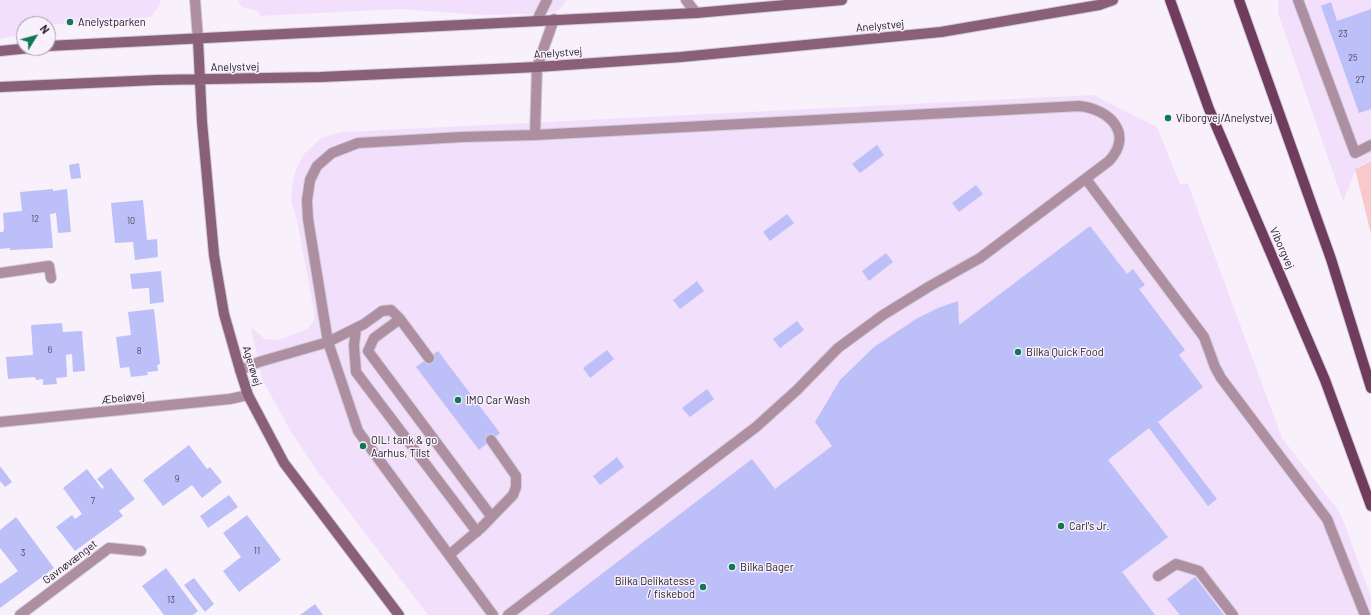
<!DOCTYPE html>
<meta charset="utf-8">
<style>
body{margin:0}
#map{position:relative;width:1371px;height:615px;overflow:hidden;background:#f8f1fc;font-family:Barlow,sans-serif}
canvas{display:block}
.north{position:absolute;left:16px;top:16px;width:40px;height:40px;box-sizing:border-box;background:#f8f1fc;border:1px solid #a49da8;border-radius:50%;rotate:53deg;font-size:11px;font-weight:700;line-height:16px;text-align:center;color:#27202b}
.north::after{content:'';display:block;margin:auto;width:14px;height:18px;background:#0f7953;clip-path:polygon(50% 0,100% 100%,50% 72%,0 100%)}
</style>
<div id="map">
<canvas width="1371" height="615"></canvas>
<div class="north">N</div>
</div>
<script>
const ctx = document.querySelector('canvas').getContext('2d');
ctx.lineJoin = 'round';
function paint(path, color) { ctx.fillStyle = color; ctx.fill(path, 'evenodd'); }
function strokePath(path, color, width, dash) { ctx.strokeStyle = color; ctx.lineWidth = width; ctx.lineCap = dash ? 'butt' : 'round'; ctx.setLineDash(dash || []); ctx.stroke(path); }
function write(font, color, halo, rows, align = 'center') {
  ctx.font = font + ' Barlow,sans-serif'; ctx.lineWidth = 3; ctx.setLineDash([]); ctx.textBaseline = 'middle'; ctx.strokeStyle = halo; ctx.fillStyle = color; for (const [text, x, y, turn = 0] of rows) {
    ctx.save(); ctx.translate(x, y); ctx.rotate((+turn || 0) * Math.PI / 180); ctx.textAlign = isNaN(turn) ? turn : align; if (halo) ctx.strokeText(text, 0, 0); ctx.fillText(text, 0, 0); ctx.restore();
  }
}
paint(new Path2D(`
 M0,0H161L160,4L151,17L48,25L24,24V34L0,39Z
 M238,0H567L557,12L534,14L482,15L400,9L260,16L258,11L242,7Z
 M1278,0H1371V160L1357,167L1343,201L1278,13Z
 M1093,95L1157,127L1180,184H1188L1282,438L1338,510L1344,522L1371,597V615H428L318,472L290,430L262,379L251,327L265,339L278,340L307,329L311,325L315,317L297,220L291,200L292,187L296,169L304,154L320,139L333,134L344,132Z`), '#f1dffc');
paint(new Path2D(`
 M1371,161V234L1355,169Z`), '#f9c8cc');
paint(new Path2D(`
 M1331,2L1337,21L1371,9V109L1359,113L1321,6Z
 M877,145L884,155L860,173L852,164Z
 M79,163L81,178L71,179L69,165Z
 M976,185L983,194L959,212L952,203Z
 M53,189V191L67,189L71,232L58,233L56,213L50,214L53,248L10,250V248L0,249V232H3L4,229L3,213L22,211L20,192Z
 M143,200L147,240L157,239L158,257L135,260L133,242L115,243L111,203Z
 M787,214L794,223L770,241L763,232Z
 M1090,226L1127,274L1133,269L1145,285L1139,289L1185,350L1179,355L1203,387L1158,422L1217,499L1208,506L1149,428L1108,460L1168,537L1122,572L1155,615H548L752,459L775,489L832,446L815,422L840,380L874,347L916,319L938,308L958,301L959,325Z
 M886,253L893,262L869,281L862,271Z
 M161,271L164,302L150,304L149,288L132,289L130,274Z
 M697,281L704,291L680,309L673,300Z
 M154,309L160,364L157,365L158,371L147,372L148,375L131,377L129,367L120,368L116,337L131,335L128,312Z
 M797,321L804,330L780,348L773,339Z
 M62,323L63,332L82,331L85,371L73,372L72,354L66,355L67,377L56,378L57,384L43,385V379L36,380L35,377L8,379L6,357L33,355L31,325Z
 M607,350L614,359L590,378L583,368Z
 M438,351L500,433L479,450L416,367Z
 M707,389L714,399L690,417L682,408Z
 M189,445L207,469L210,467L222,482L202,498L192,485L163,506L143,480Z
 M617,457L624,467L600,485L593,476Z
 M0,466L12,482L5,487L0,481Z
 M111,468L135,499L119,511L123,516L75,551L56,527L72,515L75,519L82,514L63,488L87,469L102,489L104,487L97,479Z
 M229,495L238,507L208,528L200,516Z
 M247,515L281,560L239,592L223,571L241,557L223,533Z
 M16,517L54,568L0,608V584L18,571L0,548V530Z
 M166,568L198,611L193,615H164L142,586Z
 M1195,577L1224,615H1180L1167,599Z
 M194,578L214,604L205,612L184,585Z
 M315,604L323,615H300Z`), '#bdbff8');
const lane = new Path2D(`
 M686,0L696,13
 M1298,0L1355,153L1371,145
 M537,20L547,0
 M535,135L537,67L554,19
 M1086,179L1204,337L1215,367L1221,378L1327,519L1365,615
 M400,319L374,338L368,351L491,516
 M356,328L354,346L356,372L477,532
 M240,370L259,362L328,342L364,324L382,311L391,310L400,319L429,358
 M449,555L481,528L513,495L516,487V476L491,440
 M1158,576L1176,564L1199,571L1233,615
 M493,615L358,431L328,342L308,219L307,200L310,180L317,166L332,153L358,143L462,137L535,135L1079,106C1110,109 1134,134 1109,161L980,258L930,286L883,315L838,348L797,390L756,427L508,615`);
const street = new Path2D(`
 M195,0L198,39
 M0,273L49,266L51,278
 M0,422L230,399L248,395
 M20,615L109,548L141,551`);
const secondary = new Path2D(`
 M198,39L202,122L214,255L224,314L240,370L248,395L284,463L399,615
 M48,46L696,13L842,0
 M0,51L30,48
 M0,87L156,80L321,77L537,67L681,57L941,32L1099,5L1113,0`);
const primary = new Path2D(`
 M1170,0L1209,109L1325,380L1371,506
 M1239,0L1331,259L1371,388`);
strokePath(lane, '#d2cbd6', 12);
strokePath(street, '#d2cbd6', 12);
strokePath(secondary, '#d2cbd6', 12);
strokePath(primary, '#d2cbd6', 12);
strokePath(lane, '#ae8fa1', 10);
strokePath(street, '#ae8fa1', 10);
strokePath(secondary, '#8a5f79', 10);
strokePath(primary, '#703c5d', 10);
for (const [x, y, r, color] of [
 [70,22,4,"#0f7953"],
 [1168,118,4,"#0f7953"],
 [1018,352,4,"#0f7953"],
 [458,400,4,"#0f7953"],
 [363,446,4,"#0f7953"],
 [1061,526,4,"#0f7953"],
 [732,567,4,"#0f7953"],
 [703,587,4,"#0f7953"]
]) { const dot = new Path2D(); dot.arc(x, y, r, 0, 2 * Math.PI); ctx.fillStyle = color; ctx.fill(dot); strokePath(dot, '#f8f1fc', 1.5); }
write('9px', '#4c485e', null, [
 ["23",1343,34],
 ["25",1353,58],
 ["27",1360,80],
 ["12",35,219],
 ["10",131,221],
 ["6",50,350],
 ["8",139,351],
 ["9",177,479],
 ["7",93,501],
 ["11",257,551],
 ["3",23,553],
 ["13",171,600]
]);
write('11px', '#27202b', '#f8f1fc', [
 ["Anelystparken",78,22],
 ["Viborgvej/Anelystvej",1176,118],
 ["Bilka Quick Food",1026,352],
 ["IMO Car Wash",466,400],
 ["OIL! tank & go",371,440],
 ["Aarhus, Tilst",371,453],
 ["Carl's Jr.",1069,526],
 ["Bilka Bager",740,567],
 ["Bilka Delikatesse",695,581,"right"],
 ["/ fiskebod",695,594,"right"]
], 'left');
write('11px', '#27202b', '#f8f1fc', [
 ["Anelystvej",880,26,-5],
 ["Anelystvej",558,53,-4],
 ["Anelystvej",235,67,-1],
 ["Viborgvej",1282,248,66],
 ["Agerøvej",252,366,73],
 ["Æbeløvej",123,398,-6],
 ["Gavnøvænget",70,562,-37]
]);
</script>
